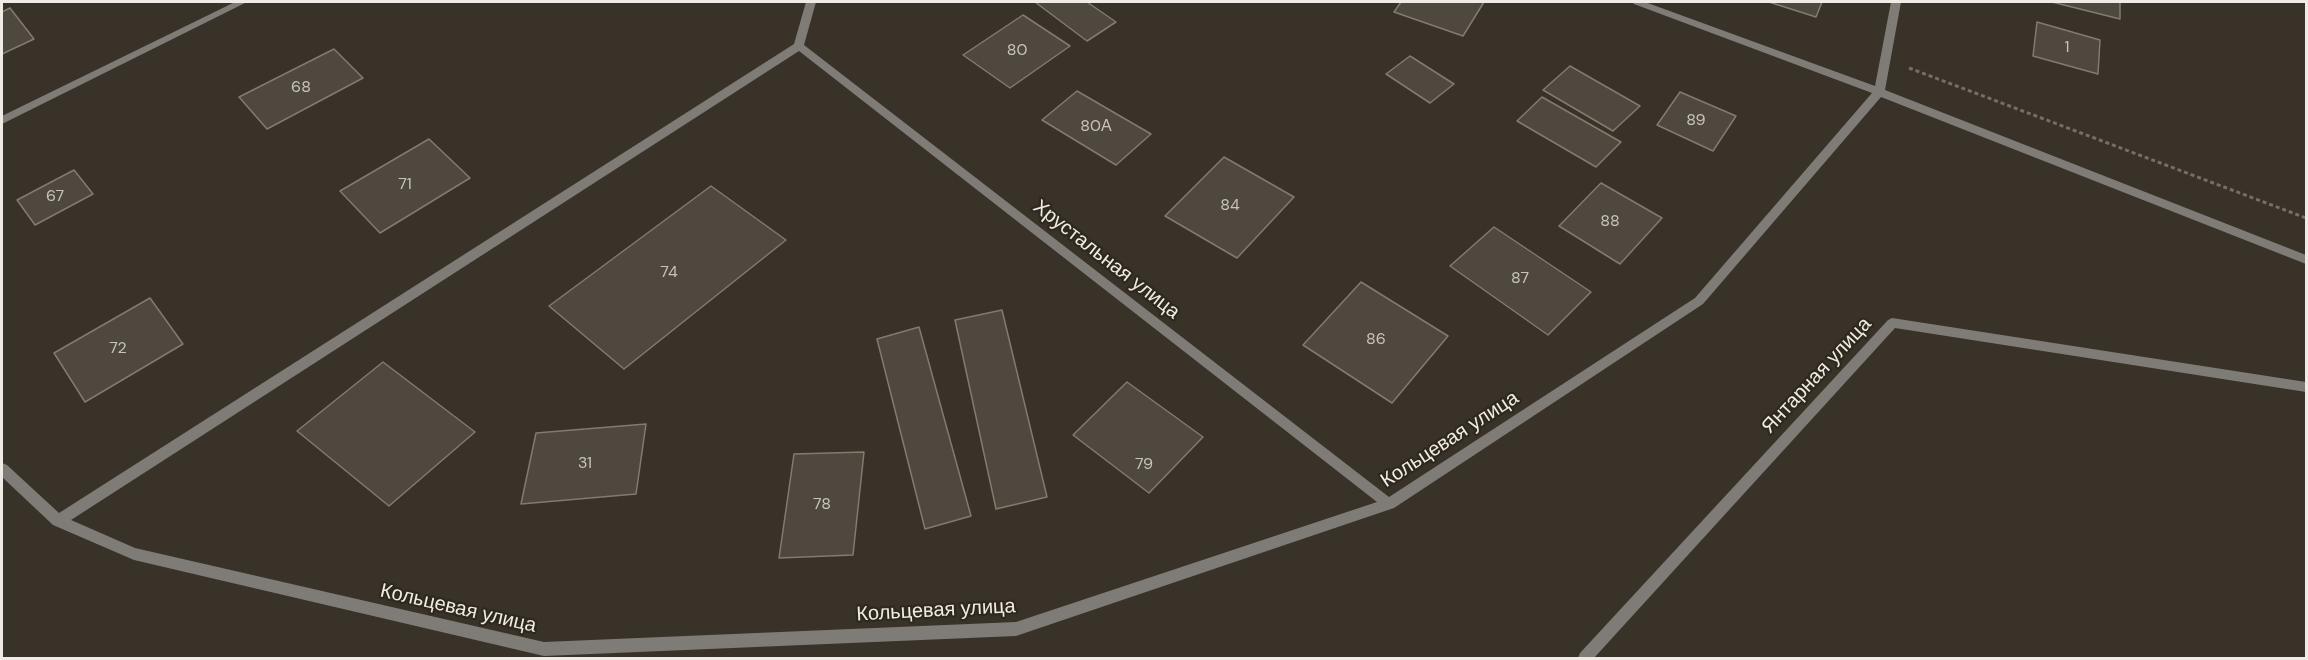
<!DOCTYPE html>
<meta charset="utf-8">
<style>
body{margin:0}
#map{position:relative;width:2308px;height:660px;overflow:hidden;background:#393229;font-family:"DM Sans",sans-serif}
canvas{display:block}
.frame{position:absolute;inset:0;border:3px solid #f0ece5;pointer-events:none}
</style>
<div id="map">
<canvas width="2308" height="660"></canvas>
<div class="frame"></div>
</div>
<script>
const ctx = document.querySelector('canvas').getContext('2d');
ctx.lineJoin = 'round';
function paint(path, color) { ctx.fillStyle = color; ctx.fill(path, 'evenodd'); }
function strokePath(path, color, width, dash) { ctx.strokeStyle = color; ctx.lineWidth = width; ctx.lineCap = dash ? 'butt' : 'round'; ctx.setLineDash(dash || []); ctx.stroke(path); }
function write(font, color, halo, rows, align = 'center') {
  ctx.font = font + ' "DM Sans",sans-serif'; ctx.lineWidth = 4.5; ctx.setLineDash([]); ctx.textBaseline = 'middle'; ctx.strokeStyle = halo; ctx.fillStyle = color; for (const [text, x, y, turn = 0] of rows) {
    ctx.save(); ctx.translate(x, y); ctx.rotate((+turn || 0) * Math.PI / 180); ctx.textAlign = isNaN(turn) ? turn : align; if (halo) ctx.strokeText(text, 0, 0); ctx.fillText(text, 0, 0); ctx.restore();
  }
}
const building = new Path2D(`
 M1035,2H1087L1116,22L1087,41Z
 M1401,2H1484L1463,36L1394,12Z
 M1769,2H1822L1816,17Z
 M2052,2H2120V19Z
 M10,8L34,39L2,54V12Z
 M1023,15L1070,46L1010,88L963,55Z
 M2037,22L2100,40L2098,74L2033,56Z
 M334,49L363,78L267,129L239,97Z
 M1410,56L1454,84L1430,103L1386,74Z
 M1570,66L1640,106L1613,131L1543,90Z
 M1077,91L1151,134L1116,165L1042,120Z
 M1680,92L1736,116L1713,151L1657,125Z
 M1542,97L1621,142L1596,167L1517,121Z
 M429,139L470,178L380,233L340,191Z
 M1224,157L1294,197L1237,258L1165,216Z
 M74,170L93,194L35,225L17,200Z
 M1601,183L1662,218L1620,264L1559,226Z
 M711,186L786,240L624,369L549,306Z
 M1494,227L1591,292L1548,335L1450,266Z
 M1361,282L1448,336L1392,403L1303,345Z
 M150,298L183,344L85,402L54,353Z
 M1002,310L1047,497L996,509L955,320Z
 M919,327L971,516L925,529L877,339Z
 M383,362L475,432L389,506L297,431Z
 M1127,382L1203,437L1149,493L1073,435Z
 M646,424L636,494L521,504L536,433Z
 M864,452L853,555L779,558L794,454Z`);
paint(building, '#4f483e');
strokePath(building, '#827b70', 1.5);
strokePath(new Path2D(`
 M1909,68L2306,218`), '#756f66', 3, [4, 3]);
paint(new Path2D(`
 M235,2H247L2,124V116Z
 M806,2H816L804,45L1389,497L1695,298L1872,93L1634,4L1632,2H1645L1875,86L1891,2H1901L1885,90L2306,255V264L1881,97L1703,304L1394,508L1016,636L544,656L134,560L53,525L2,477V463L7,465L59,513L794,44ZM799,51L1377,502L1016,622L544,642L135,548L71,520Z
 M1892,318L2306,382V392L1895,328L1594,658H1578L1580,653L1888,320Z`), '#7f7b76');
write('16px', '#c8c3bb', null, [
 ["1",2067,48],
 ["80",1017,51],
 ["68",301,88],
 ["89",1696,121],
 ["80А",1096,127],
 ["71",405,185],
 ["67",55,197],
 ["84",1230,206],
 ["88",1610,222],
 ["74",669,273],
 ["87",1520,279],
 ["86",1376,340],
 ["72",118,349],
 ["31",585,464],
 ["79",1144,465],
 ["78",822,505]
]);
write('20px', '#f0ece5', '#2f281f', [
 ["Хрустальная улица",1106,260,38],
 ["Янтарная улица",1817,376,-47],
 ["Кольцевая улица",1450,440,-33],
 ["Кольцевая улица",458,609,13],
 ["Кольцевая улица",936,611,-3]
]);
</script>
